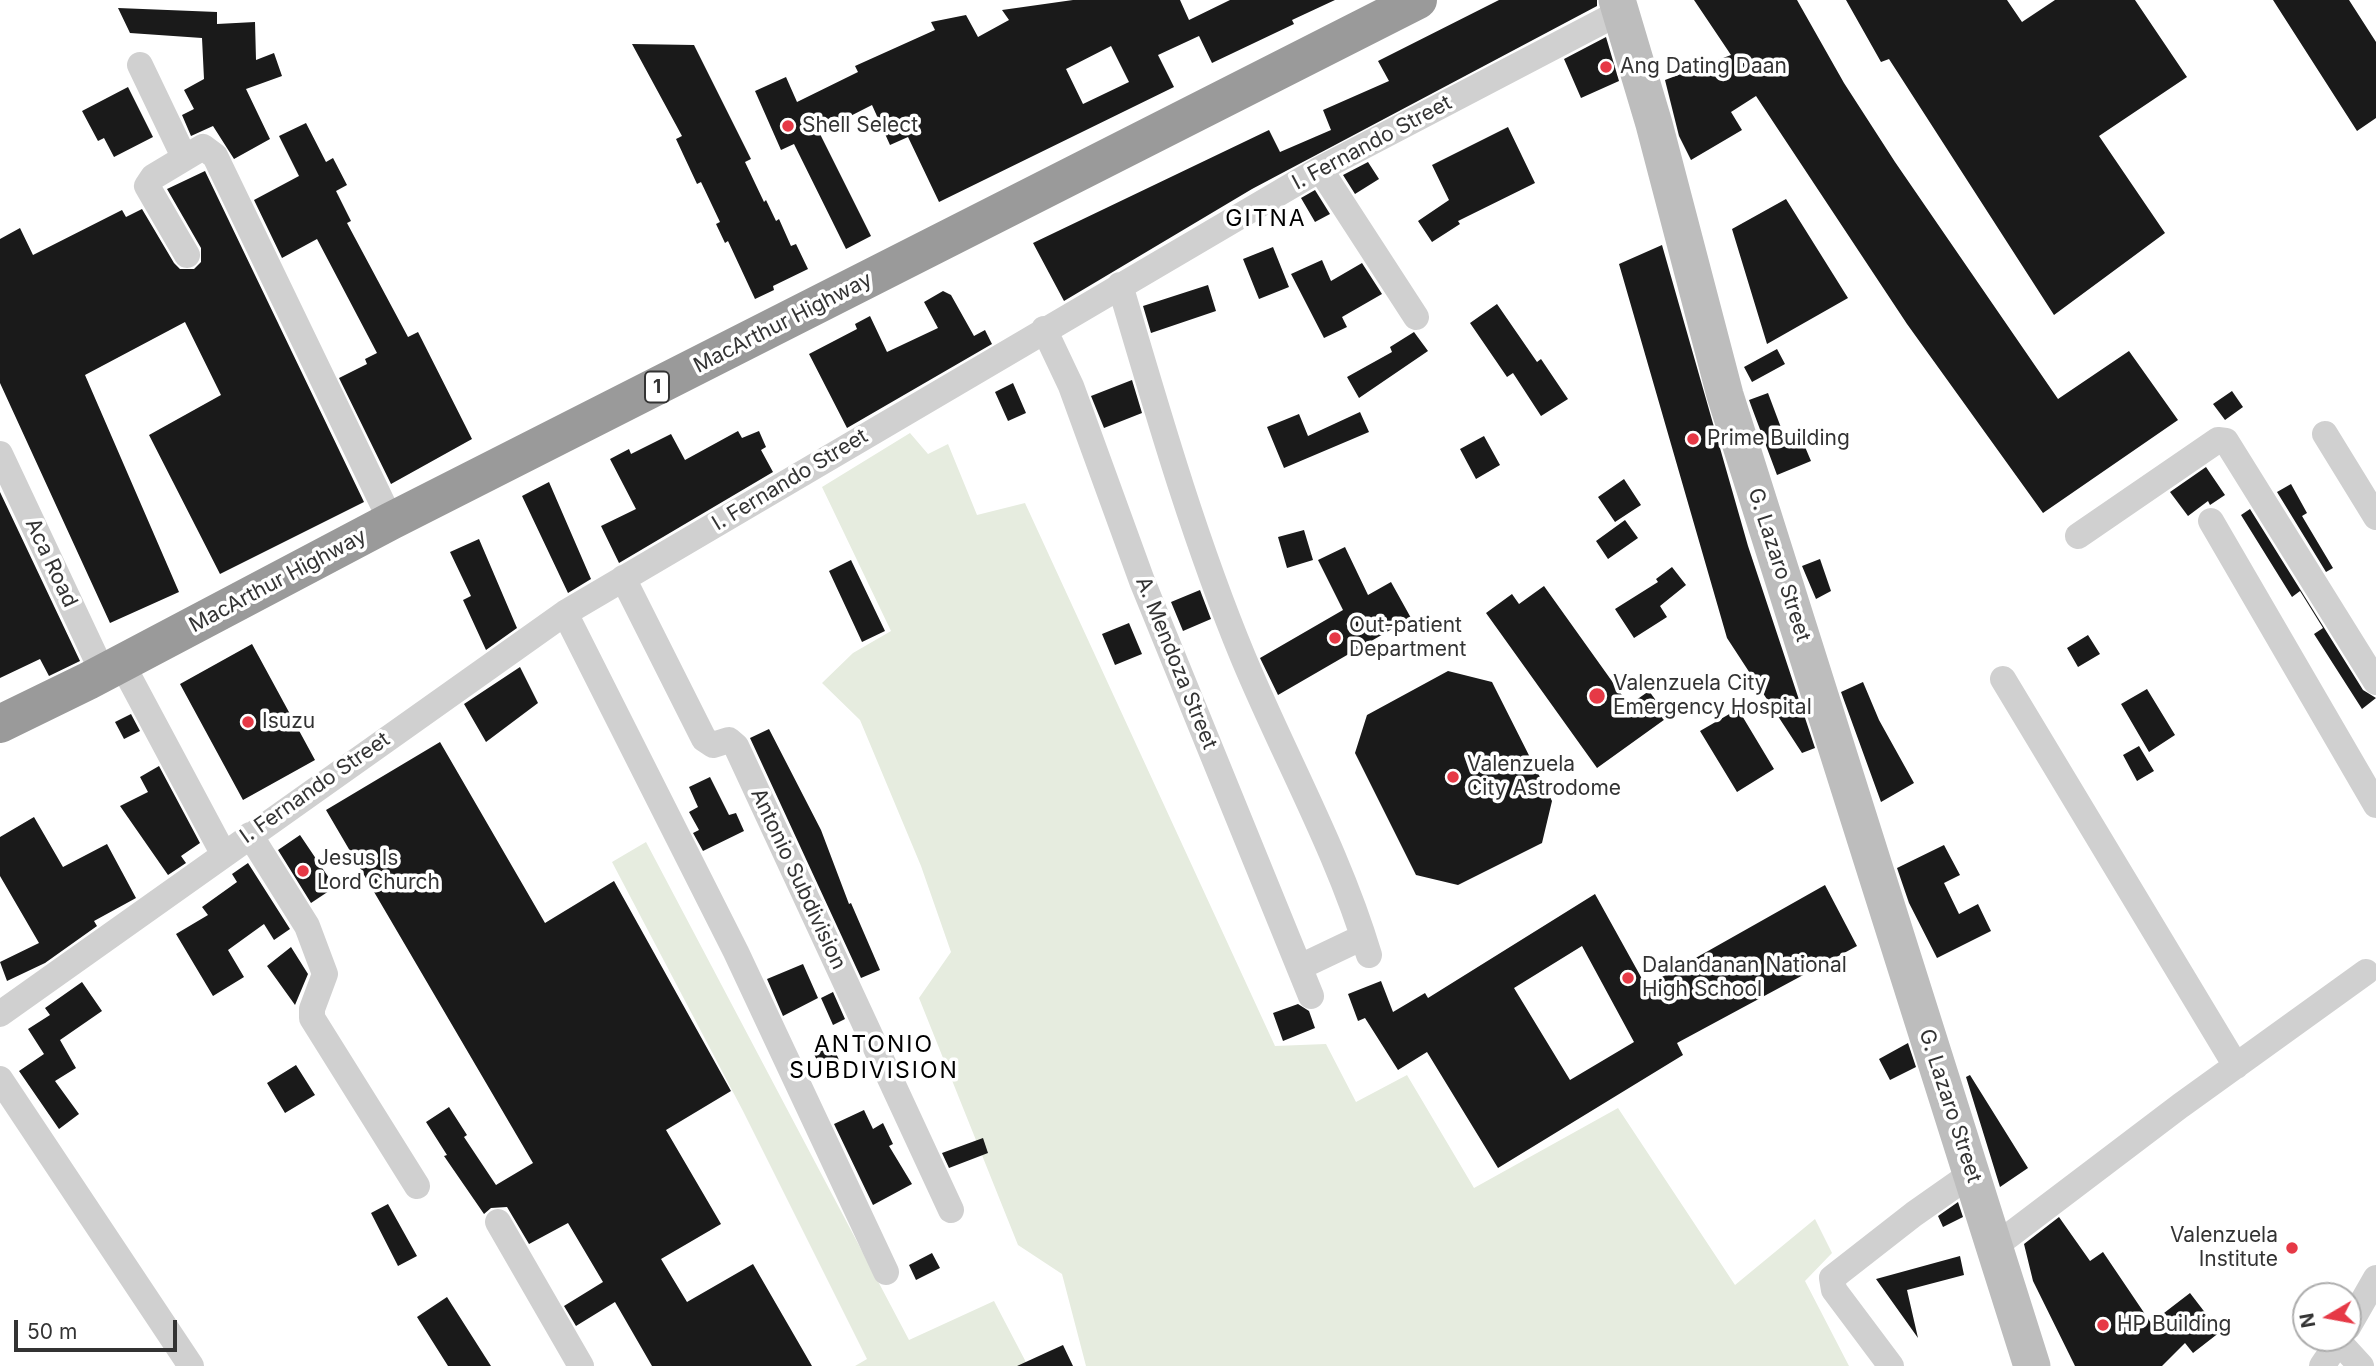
<!DOCTYPE html>
<style>
body{margin:0}
#map{position:relative;width:2376px;height:1366px;overflow:hidden;background:#fff;font-family:Inter,sans-serif}
canvas{display:block}
.north{position:absolute;left:2292px;top:1282px;width:70px;height:70px;box-sizing:border-box;background:#fff;border:2px solid #adadad;border-radius:50%;rotate:260deg;font-size:19px;font-weight:700;line-height:28px;text-align:center;color:#333}
.north::after{content:'';display:block;margin:auto;width:24px;height:32px;background:#e63946;clip-path:polygon(50% 0,100% 100%,50% 72%,0 100%)}
.scale{position:absolute;left:14px;top:1320px;width:163px;height:32px;box-sizing:border-box;border:4px solid #333;border-top:0;padding-left:9px;font-size:21px;line-height:24px;white-space:nowrap;color:#333;-webkit-text-stroke:5px #fff;paint-order:stroke}
</style>
<div id="map">
<canvas width="2376" height="1366"></canvas>
<div class="north">N</div>
<div class="scale">50 m</div>
</div>
<script>
const ctx = document.querySelector('canvas').getContext('2d');
ctx.lineJoin = 'round';
function paint(path, color) { ctx.fillStyle = color; ctx.fill(path, 'evenodd'); }
function strokePath(path, color, width, dash) { ctx.strokeStyle = color; ctx.lineWidth = width; ctx.lineCap = dash ? 'butt' : 'round'; ctx.setLineDash(dash || []); ctx.stroke(path); }
function write(font, color, halo, rows, align = 'center') {
  ctx.font = font + ' Inter,sans-serif'; ctx.lineWidth = 7; ctx.setLineDash([]); ctx.textBaseline = 'middle'; ctx.strokeStyle = halo; ctx.fillStyle = color; for (const [text, x, y, turn = 0] of rows) {
    ctx.save(); ctx.translate(x, y); ctx.rotate((+turn || 0) * Math.PI / 180); ctx.textAlign = isNaN(turn) ? turn : align; if (halo) ctx.strokeText(text, 0, 0); ctx.fillText(text, 0, 0); ctx.restore();
  }
}
paint(new Path2D(`
 M910,433L928,454L948,444L977,515L1025,503L1275,1046L1326,1044L1356,1102L1407,1075L1474,1188L1618,1108L1735,1285L1815,1219L1832,1253L1805,1281L1849,1366H1086L1062,1274L1018,1245L919,998L951,952L921,866L860,720L822,683L853,653L891,631L822,487Z
 M646,842L909,1340L994,1301L1028,1366H855L867,1359L743,1111L612,862Z`), '#e6ecdf');
paint(new Path2D(`
 M1073,0H1180L1189,20L1230,0H1335L1292,20L1294,24L1212,63L1199,36L1158,55L1174,87L939,202L908,137L890,145L872,105L819,132L871,236L846,249L794,144L781,150L755,91L786,77L797,102L858,72L855,66L935,30L931,22L966,15L978,37L1009,20L1002,10ZM1111,46L1129,82L1083,104L1066,69Z
 M1499,0H1597V6L1252,189L1064,301L1033,243L1269,130L1280,152L1331,130L1323,110L1389,81L1378,61Z
 M1694,0H1797L1844,83L1895,162L2058,399L2129,351L2178,420L2043,513L1907,324L1756,96L1731,112L1742,130L1691,160L1679,136L1665,80L1731,55Z
 M1846,0H2007L2022,22L2055,0H2135L2187,77L2099,136L2165,233L2054,315L1889,59L1881,62Z
 M2273,0H2349L2376,42V118L2357,131Z
 M118,8L217,12V24L255,22L256,60L274,53L282,76L246,89L270,139L234,159L213,126L191,136L182,115L194,109L184,90L204,79L202,38L130,33Z
 M1606,37L1619,81L1581,98L1564,59Z
 M632,44L694,45L751,159L745,162L764,202L766,200L776,221L779,219L791,246L796,244L808,269L773,286L774,290L755,299L728,241L725,243L716,224L720,222L701,182L697,184L676,139L682,136Z
 M128,87L153,137L114,157L104,138L98,141L82,111Z
 M306,123L326,162L333,158L347,185L336,191L351,221L347,223L408,337L418,332L472,439L391,484L339,378L367,364L365,359L377,353L317,239L282,258L254,200L299,176L279,136Z
 M1508,127L1535,183L1458,221L1460,224L1432,242L1418,221L1449,200L1432,165Z
 M1368,162L1379,179L1355,194L1343,175Z
 M205,171L364,502L220,574L149,435L221,395L185,322L85,375L179,592L110,623L0,383V239L20,228L33,255L122,210L126,217L142,209L174,263L180,269H194L201,262V248L167,189Z
 M1315,190L1330,214L1315,222L1301,198Z
 M1786,199L1848,298L1767,344L1732,229Z
 M1662,245L1748,546L1815,748L1802,753L1727,638L1619,264Z
 M1273,247L1289,287L1259,299L1243,259Z
 M1322,260L1331,281L1362,263L1382,294L1342,317L1347,327L1324,338L1291,274Z
 M1208,285L1216,311L1151,333L1143,306Z
 M943,291L951,295L974,336L985,330L992,344L847,428L809,354L857,329L855,324L870,316L887,352L938,328L924,302Z
 M1497,304L1537,362L1541,359L1568,399L1541,416L1513,373L1507,377L1470,323Z
 M1414,332L1428,351L1359,398L1347,377L1392,352L1390,347Z
 M1777,349L1785,364L1752,382L1744,367Z
 M1132,380L1142,413L1104,428L1091,396Z
 M1013,383L1026,413L1008,421L995,392Z
 M2232,391L2243,407L2225,420L2213,404Z
 M1768,393L1786,441L1800,435L1811,461L1777,475L1749,400Z
 M1360,412L1369,432L1284,468L1267,427L1299,414L1308,436Z
 M738,431L742,438L759,431L766,447L761,450L773,472L619,563L601,526L636,509L610,459L629,449L631,454L671,434L685,460Z
 M1484,436L1500,465L1476,479L1460,449Z
 M2206,467L2225,495L2210,505L2208,501L2188,516L2170,492Z
 M1624,479L1641,505L1615,522L1598,497Z
 M549,482L591,579L568,593L522,496Z
 M2291,484L2307,513L2302,516L2333,568L2326,572L2277,492Z
 M0,492L80,661L49,676L40,659L0,678Z
 M2250,509L2363,690L2376,698L2362,709L2314,634L2323,628L2300,591L2292,597L2241,515Z
 M1625,520L1638,538L1608,559L1596,541Z
 M1304,530L1313,560L1287,568L1278,537Z
 M479,539L517,628L486,650L463,600L471,596L450,552Z
 M1345,547L1368,595L1391,582L1411,618L1278,695L1260,658L1343,610L1318,560Z
 M1820,559L1831,591L1816,599L1802,566Z
 M851,560L885,631L862,642L829,571Z
 M1672,567L1686,585L1660,606L1667,617L1634,638L1615,609L1658,582L1656,579Z
 M1544,586L1629,705L1649,691L1668,717L1597,768L1486,613L1512,594L1519,604Z
 M1200,590L1211,619L1183,631L1171,602Z
 M1129,623L1142,654L1115,665L1102,634Z
 M2088,635L2100,654L2078,667L2067,648Z
 M252,644L315,760L243,800L180,684Z
 M520,667L538,703L486,742L464,704Z
 M1448,671L1492,682L1552,801L1542,843L1458,885L1416,875L1355,753L1367,715Z
 M1863,682L1879,720L1914,783L1881,802L1841,692Z
 M2147,689L2175,735L2149,752L2121,704Z
 M1738,709L1774,769L1737,792L1700,731Z
 M131,714L140,731L124,739L115,722Z
 M769,729L821,830L849,904L851,903L880,970L861,978L750,738Z
 M440,742L545,923L614,881L731,1091L666,1130L721,1224L661,1259L687,1302L753,1264L812,1366H652L615,1302L576,1326L564,1306L603,1282L568,1223L529,1244L507,1207L491,1208L484,1214L444,1156L447,1155L426,1122L449,1107L467,1135L464,1137L496,1185L533,1163L326,810Z
 M2139,746L2154,771L2137,781L2123,755Z
 M159,766L200,843L181,856L186,863L168,875L120,806L148,792L140,777Z
 M710,777L729,815L736,813L744,831L703,851L693,833L699,830L689,812L698,807L689,787Z
 M34,817L63,867L107,844L136,898L94,921L97,926L45,963L7,981L0,962L39,943L0,876V837Z
 M300,835L335,887L311,903L278,850Z
 M1944,845L1960,875L1944,883L1959,914L1978,904L1991,931L1937,958L1909,903L1897,868Z
 M248,863L290,929L274,940L264,924L228,950L244,977L213,996L176,934L208,915L202,907L237,882L232,874Z
 M1825,885L1857,946L1677,1043L1683,1055L1498,1168L1427,1052L1398,1070L1365,1018L1358,1021L1348,994L1381,981L1393,1012L1425,993L1428,998L1595,894L1646,986ZM1582,946L1634,1042L1570,1080L1514,988Z
 M291,947L308,974L295,1005L267,966Z
 M803,964L818,998L783,1016L767,979Z
 M82,982L102,1011L60,1040L76,1068L55,1081L79,1114L59,1129L19,1071L44,1054L28,1029L50,1015L45,1008Z
 M833,992L845,1019L833,1025L821,998Z
 M1298,1004L1309,1011L1315,1028L1283,1041L1273,1013Z
 M1908,1043L1916,1067L1890,1080L1879,1059Z
 M833,1046L841,1065L823,1073L814,1054Z
 M296,1065L315,1095L285,1113L267,1083Z
 M1970,1075L2028,1168L2000,1187L1966,1077Z
 M864,1110L873,1129L883,1123L893,1144L889,1146L912,1184L873,1205L834,1124Z
 M983,1138L988,1153L949,1168L942,1153Z
 M1958,1202L1963,1217L1943,1227L1938,1216Z
 M388,1204L417,1256L398,1266L371,1213Z
 M2059,1217L2090,1261L2103,1252L2151,1323L2190,1293L2220,1332L2193,1353L2185,1343L2162,1366H2075L2033,1281L2024,1244Z
 M932,1253L940,1268L916,1280L909,1265Z
 M1960,1256L1964,1275L1907,1290L1918,1338L1876,1279Z
 M447,1297L491,1366H448L417,1317Z
 M1063,1345L1073,1366H1017Z`), '#1a1a1a');
strokePath(new Path2D(`
 M140,65L184,157
 M1320,169L1416,317
 M187,255L147,186L153,177L203,147L215,156L391,521
 M1120,285C1157,410 1193,536 1243,657C1284,756 1338,851 1369,955
 M1044,329L1071,386L1142,581L1311,996
 M2325,434L2376,517
 M0,454L103,673
 M2211,521L2376,805
 M2078,536L2218,440L2226,441L2376,682
 M623,578L704,739L713,745L729,740L736,746L951,1210
 M565,613L736,952L886,1272
 M122,664L223,853
 M2003,679L2236,1066
 M250,835L307,926L325,974L312,1009V1018L417,1186
 M1300,967L1363,937
 M0,1014L565,613L1320,169L1622,11
 M0,1079L191,1366
 M498,1222L581,1366
 M1994,1247L2180,1106L2366,972
 M2348,1327L2376,1278
 M2339,1342L2361,1366
 M1891,1366L1834,1290L1832,1278L1914,1214L1971,1174
 M2322,1366L2341,1338`), '#d0d0d0', 26);
strokePath(new Path2D(`
 M1617,0L1654,124L1725,395L2032,1366`), '#bdbdbd', 37);
strokePath(new Path2D(`
 M0,724L88,681L391,521L1418,0`), '#9a9a9a', 38);
for (const [x, y, r, color] of [
 [1606,67,7,"#e63946"],
 [788,126,7,"#e63946"],
 [1693,439,7,"#e63946"],
 [1335,638,7,"#e63946"],
 [1597,696,9,"#e63946"],
 [248,722,7,"#e63946"],
 [1453,777,7,"#e63946"],
 [303,871,7,"#e63946"],
 [1628,978,7,"#e63946"],
 [2292,1248,7,"#e63946"],
 [2103,1325,7,"#e63946"]
]) { const dot = new Path2D(); dot.arc(x, y, r, 0, 2 * Math.PI); ctx.fillStyle = color; ctx.fill(dot); strokePath(dot, '#fff', 2.5); }
for (const [x, y, w] of [
 [657,387,24]
]) { const box = new Path2D(); box.roundRect(x - w / 2, y - 15.5, w, 31, 5); ctx.fillStyle = '#fff'; ctx.fill(box); strokePath(box, '#333', 2); }
write('bold 19px', '#333', null, [
 ["1",657,387]
]);
write('21px', '#333', '#fff', [
 ["Ang Dating Daan",1620,67],
 ["Shell Select",802,126],
 ["Prime Building",1707,439],
 ["Out-patient",1349,626],
 ["Department",1349,650],
 ["Valenzuela City",1613,684],
 ["Emergency Hospital",1613,708],
 ["Isuzu",262,722],
 ["Valenzuela",1467,765],
 ["City Astrodome",1467,789],
 ["Jesus Is",317,859],
 ["Lord Church",317,883],
 ["Dalandanan National",1642,966],
 ["High School",1642,990],
 ["Valenzuela",2278,1236,"right"],
 ["Institute",2278,1260,"right"],
 ["HP Building",2117,1325]
], 'left');
write('21px', '#333', '#fff', [
 ["I. Fernando Street",1372,143,-28],
 ["MacArthur Highway",783,323,-27],
 ["I. Fernando Street",790,480,-31],
 ["Aca Road",51,563,65],
 ["G. Lazaro Street",1779,565,72],
 ["MacArthur Highway",278,581,-28],
 ["A. Mendoza Street",1176,663,68],
 ["I. Fernando Street",315,788,-35],
 ["Antonio Subdivision",798,879,65],
 ["G. Lazaro Street",1950,1106,72]
]);
ctx.letterSpacing = '2px';
write('23px', '#000', '#fff', [
 ["GITNA",1266,219],
 ["ANTONIO",874,1045],
 ["SUBDIVISION",874,1071]
]);
ctx.letterSpacing = '0px';
</script>
